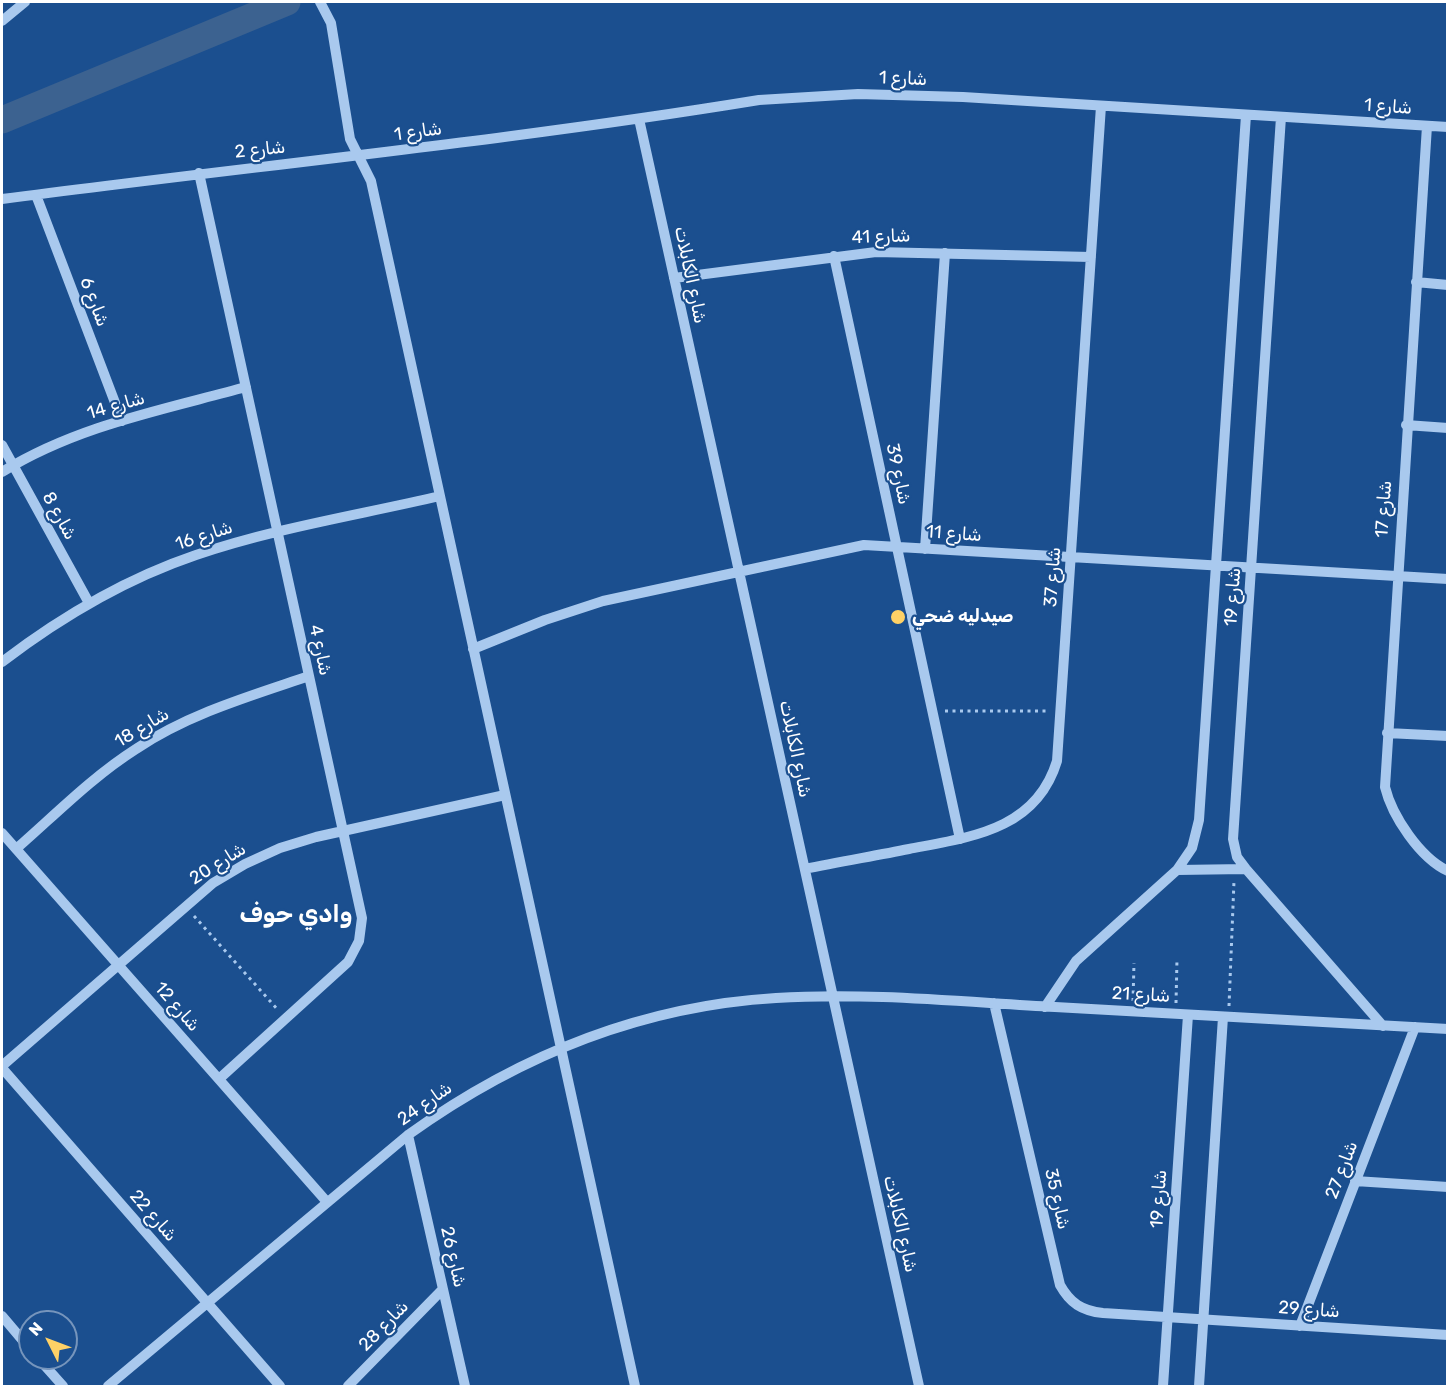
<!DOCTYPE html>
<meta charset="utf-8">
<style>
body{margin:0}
#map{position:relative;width:1449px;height:1388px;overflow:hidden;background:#1b4f8f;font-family:Rubik,sans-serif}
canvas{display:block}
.frame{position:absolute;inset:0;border:3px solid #fff;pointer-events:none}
.north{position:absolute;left:18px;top:1310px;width:60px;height:60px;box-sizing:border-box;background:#1b4f8f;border:2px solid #7695bc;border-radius:50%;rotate:312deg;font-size:16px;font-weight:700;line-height:24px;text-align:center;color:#fff}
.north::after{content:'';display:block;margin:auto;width:21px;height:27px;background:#ffd166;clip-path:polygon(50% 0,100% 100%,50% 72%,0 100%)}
</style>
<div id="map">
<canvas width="1449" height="1388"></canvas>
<div class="frame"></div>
<div class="north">N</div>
</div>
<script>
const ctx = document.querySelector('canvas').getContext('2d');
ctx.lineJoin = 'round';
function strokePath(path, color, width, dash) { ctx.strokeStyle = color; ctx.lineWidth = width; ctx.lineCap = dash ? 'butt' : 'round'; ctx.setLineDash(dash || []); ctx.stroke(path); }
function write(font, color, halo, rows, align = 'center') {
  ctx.font = font + ' Rubik,"Noto Sans Arabic",sans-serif'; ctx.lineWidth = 4.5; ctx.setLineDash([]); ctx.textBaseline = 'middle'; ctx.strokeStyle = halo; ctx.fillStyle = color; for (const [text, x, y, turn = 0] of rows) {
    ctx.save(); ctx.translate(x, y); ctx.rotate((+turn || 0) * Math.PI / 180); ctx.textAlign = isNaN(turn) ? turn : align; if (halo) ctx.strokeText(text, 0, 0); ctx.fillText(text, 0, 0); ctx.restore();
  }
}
strokePath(new Path2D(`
 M2,120L287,2`), '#3c6290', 27);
strokePath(new Path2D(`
 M945,711H1050
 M194,916L278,1010
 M1133,1001L1134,963
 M1176,1003L1177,959
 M1229,1006L1234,881`), '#a9c9ee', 3, [3, 4.5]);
strokePath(new Path2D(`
 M320,2L331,23L350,139L371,181L635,1386
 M2,21L25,2
 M1281,117L1233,839L1237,857L1246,869L1383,1026
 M639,119L919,1386
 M1427,126L1385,787C1392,816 1420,858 1448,871
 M199,173L362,918L359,941L348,962L219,1079
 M36,195L122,421
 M2,199C254,166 508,141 759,100L858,94L963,97L1448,127
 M834,256L960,839
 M674,278L876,252L1091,257
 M1416,282L1448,285
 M1406,425L1448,428
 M2,445L89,603
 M2,472C76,426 162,410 246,387
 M925,549L945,253
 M473,649L545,620L603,601L864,545L1448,579
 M2,662C61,617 125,579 196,555C275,528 359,515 440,496
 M1387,733L1448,736
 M2,833L327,1202
 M16,849C55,815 92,777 136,749C188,714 250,696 309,676
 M805,869C839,862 874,856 909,849C971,837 1036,830 1057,761L1101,106
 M1177,870L1246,869
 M994,1003L1060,1285C1070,1303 1082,1311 1103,1313L1448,1335
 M1045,1007L1076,961L1177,870L1192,848L1199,820L1246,115
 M2,1066L213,883L245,864L280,848L316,837L505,795
 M2,1068L280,1386
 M408,1135L465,1386
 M1355,1181L1448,1187
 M2,1316L30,1349
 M1300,1326L1415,1027
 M38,1358L63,1386
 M108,1386L408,1135C518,1056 641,1006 776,998C868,992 963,1002 1055,1007C1186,1014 1317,1022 1448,1029
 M348,1386L443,1289
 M1163,1386L1188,1015
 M1199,1386L1223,1017`), '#a9c9ee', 10);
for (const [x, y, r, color] of [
 [898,617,8,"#ffd166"]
]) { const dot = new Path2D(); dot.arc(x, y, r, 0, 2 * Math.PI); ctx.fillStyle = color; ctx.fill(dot); strokePath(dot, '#1b4f8f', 2); }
write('18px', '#fff', '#1b4f8f', [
 ["شارع 1",903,79,2],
 ["شارع 1",1388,107,4],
 ["شارع 1",418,132,-8],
 ["شارع 2",260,150,-6],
 ["شارع 41",881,237,-2],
 ["شارع الكابلات",690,275,78],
 ["شارع 6",94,302,69],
 ["شارع 14",116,406,-16],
 ["شارع 39",898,474,78],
 ["شارع 17",1384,509,-86],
 ["شارع 8",59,516,61],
 ["شارع 11",954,534,4],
 ["شارع 16",204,536,-18],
 ["شارع 37",1053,577,-86],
 ["شارع 19",1233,597,-86],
 ["شارع 4",320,650,78],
 ["شارع 18",142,728,-31],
 ["شارع الكابلات",795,749,78],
 ["شارع 20",218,864,-32],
 ["شارع 21",1141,995,3],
 ["شارع 12",177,1007,49],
 ["شارع 24",425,1104,-35],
 ["شارع 27",1342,1170,-69],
 ["شارع 35",1057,1199,77],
 ["شارع 19",1159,1199,-86],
 ["شارع 22",153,1216,49],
 ["شارع الكابلات",900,1224,77],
 ["شارع 26",453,1257,77],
 ["شارع 29",1309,1310,4],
 ["شارع 28",384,1326,-46]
]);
write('bold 18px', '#fff', '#1b4f8f', [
 ["صيدليه ضحي",912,617]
], 'left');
write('bold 24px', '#fff', '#1b4f8f', [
 ["وادي حوف",296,915]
]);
</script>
